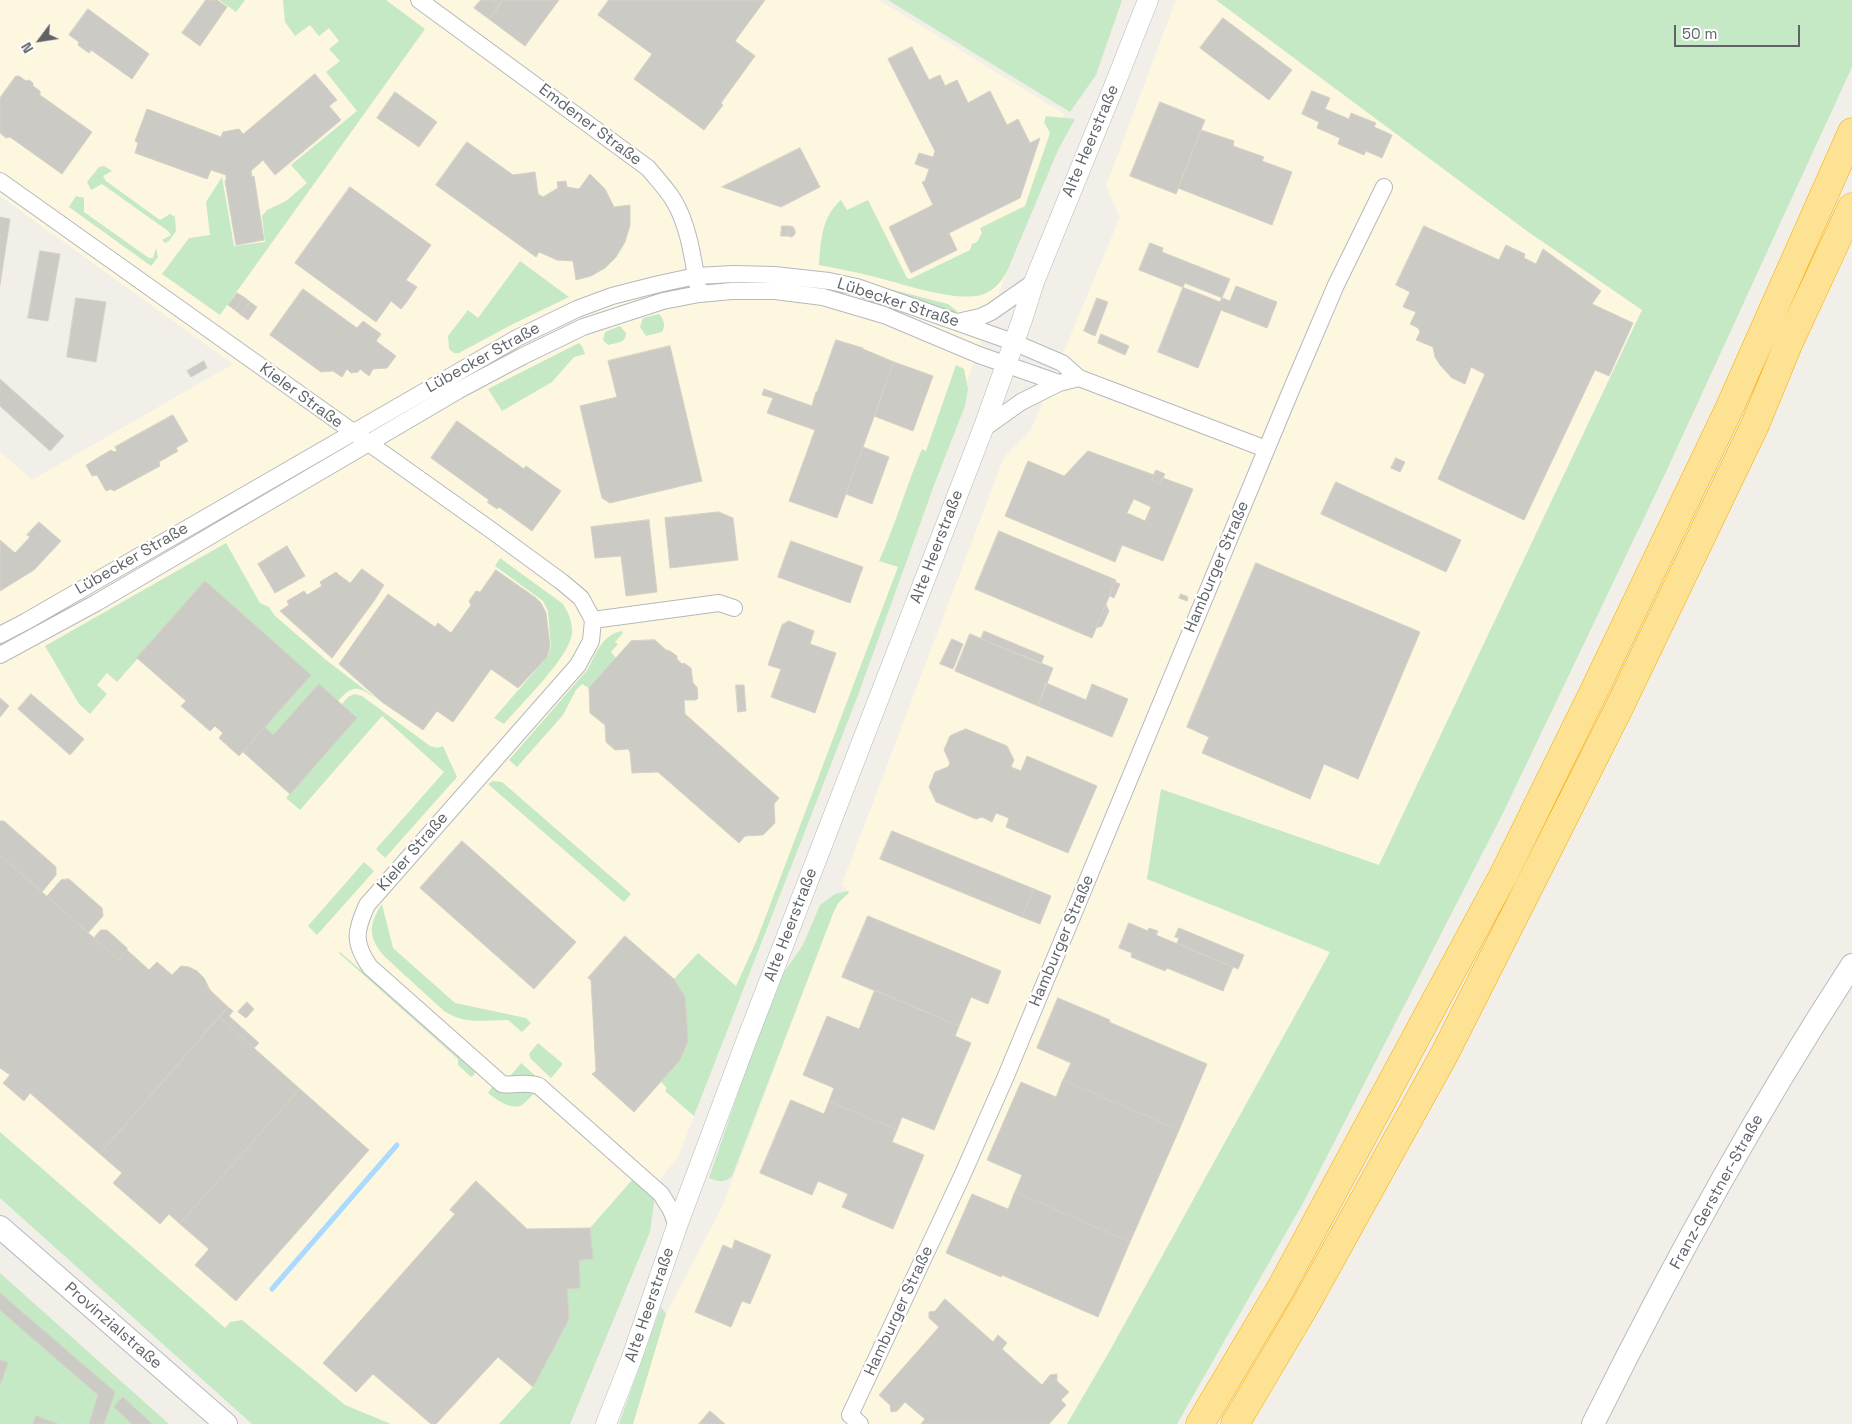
<!DOCTYPE html>
<meta charset="utf-8">
<style>
body{margin:0}
#map{position:relative;width:1852px;height:1424px;overflow:hidden;background:#f1efe8;font-family:"Space Grotesk",sans-serif}
canvas{display:block}
.north{position:absolute;left:15px;top:15px;width:50px;height:50px;-webkit-text-stroke:4px #fff;paint-order:stroke;rotate:239deg;font-size:14px;font-weight:700;line-height:20px;text-align:center;color:#5f6368}
.north::after{content:'';display:block;margin:auto;width:18px;height:22px;background:#5f6368;clip-path:polygon(50% 0,100% 100%,50% 72%,0 100%)}
.scale{position:absolute;left:1674px;top:25px;width:126px;height:22px;box-sizing:border-box;border:2px solid #5f6368;border-top:0;padding-left:6px;font-size:15px;line-height:18px;white-space:nowrap;color:#5f6368;-webkit-text-stroke:4px #fff;paint-order:stroke}
</style>
<div id="map">
<canvas width="1852" height="1424"></canvas>
<div class="north">N</div>
<div class="scale">50 m</div>
</div>
<script>
const ctx = document.querySelector('canvas').getContext('2d');
ctx.lineJoin = 'round';
function paint(path, color) { ctx.fillStyle = color; ctx.fill(path, 'evenodd'); }
function strokePath(path, color, width, dash) { ctx.strokeStyle = color; ctx.lineWidth = width; ctx.lineCap = dash ? 'butt' : 'round'; ctx.setLineDash(dash || []); ctx.stroke(path); }
function write(font, color, halo, rows, align = 'center') {
  ctx.font = font + ' "Space Grotesk",sans-serif'; ctx.lineWidth = 4.5; ctx.setLineDash([]); ctx.textBaseline = 'middle'; ctx.strokeStyle = halo; ctx.fillStyle = color; for (const [text, x, y, turn = 0] of rows) {
    ctx.save(); ctx.translate(x, y); ctx.rotate((+turn || 0) * Math.PI / 180); ctx.textAlign = isNaN(turn) ? turn : align; if (halo) ctx.strokeText(text, 0, 0); ctx.fillText(text, 0, 0); ctx.restore();
  }
}
paint(new Path2D(`
 M0,0H879L1064,114L967,381L965,405L775,909L678,1157L662,1177L635,1228L537,1424H295L226,1328L0,1132V452L32,480L233,364L0,196Z
 M1176,0H1216L1527,231L1642,310L1379,865L1161,790L1147,879L1331,952L1108,1354L1067,1424H633L666,1314L723,1205L834,911L839,902L849,893L842,884L1004,457L1031,430L1120,217L1106,186Z`), '#fef7e0');
paint(new Path2D(`
 M219,0H245L236,12Z
 M283,0H386L425,29L220,315L162,274L189,238L210,235L206,202L222,177L234,246L265,242L262,216L267,210L286,201L307,183L291,165L357,111L326,72L340,61L329,49L339,41L329,28L319,36L310,25L295,36L285,22Z
 M888,0H1122L1096,75L1070,112Z
 M1216,0H1852V67L1665,474L1503,813L1303,1203L1177,1424H1067L1108,1354L1330,952L1147,879L1161,789L1379,865L1642,310L1527,231Z
 M1046,116L1075,119L1058,150L1008,269C1003,280 994,291 981,295C953,302 904,284 875,277C857,272 838,269 819,265C821,240 821,218 841,200L847,210L868,200L907,278L910,279L970,250L972,244L977,242L982,233L980,228L1025,206L1050,133L1044,122Z
 M104,166L112,171L103,176L106,181L160,220L170,214L175,217L176,231L169,241L165,243L162,240L171,235L168,231L102,184L91,190L87,182L99,167Z
 M76,196L84,198V212L149,258H153L156,248L158,257L151,266L69,207Z
 M520,261L569,297L511,325L459,353H454L449,349L448,336L468,310L478,318Z
 M870,284L948,304L957,311L956,313L945,310Z
 M659,314C664,320 666,325 662,332L646,336L640,327L643,318Z
 M620,326L626,333C626,343 616,343 608,345L603,340L605,332Z
 M579,343L582,346L585,354L574,357L552,382L502,411L488,389Z
 M956,365L964,369L968,389L965,406L935,483L858,695L694,1116L665,1091L667,1088L661,1082L680,1060L688,1041L685,997L674,979L698,953L736,986L756,942L898,567L879,561C896,524 906,486 922,449L926,451Z
 M226,543L260,603L269,607L274,615L326,660L377,699C358,687 354,683 338,701L319,684L273,735L265,727L205,582L117,682L107,673L97,685L107,694L90,714L79,704L45,646Z
 M500,558L563,604C568,612 573,623 572,633C570,657 520,705 504,724L494,718L548,656L551,647L548,611L543,601L495,566Z
 M622,631L623,633L615,642L618,644L611,652L616,658L589,688L582,684L576,690L563,715L517,767L509,760L588,669C596,653 603,634 622,631Z
 M354,694L362,696L430,746L438,748L443,746L457,777L385,858L376,849L444,772L382,716L300,810L286,798L357,718L342,704L348,697Z
 M493,781L502,782L631,894L624,902L488,784Z
 M364,862L374,871L317,935L308,926Z
 M848,891L849,893L839,902L834,911L732,1176C726,1183 718,1182 709,1178L755,1044L782,975L803,945L820,905L835,894Z
 M382,904L393,948L455,1003L526,1018L531,1023L522,1032L508,1020C483,1020 466,1025 444,1011L385,957C368,938 368,925 382,904Z
 M340,952L476,1070L474,1075L471,1077L458,1065V1059L339,953Z
 M538,1043L563,1064L551,1078L531,1059L529,1054Z
 M521,1063L540,1080H507Z
 M493,1086C503,1096 519,1090 532,1089L655,1195L650,1232L570,1424H499L533,1387L569,1319L567,1289L580,1288L579,1260L593,1259L590,1228L633,1179L534,1094C530,1097 526,1102 522,1105C511,1111 496,1099 488,1093Z
 M0,1132L225,1328L230,1322L242,1320L345,1405L391,1424H252L0,1198Z
 M0,1273L169,1424H0Z
 M661,1307L666,1314L633,1424H619Z`), '#c5e8c5');
strokePath(new Path2D(`
 M272,1289L397,1145`), '#aadaff', 5);
const building = new Path2D(`
 M206,0H217L227,7L200,46L182,33Z
 M481,0H493L500,5L489,19L474,8Z
 M493,0H503L500,5Z
 M503,0H559L525,46L489,19Z
 M609,0H765L735,41L755,56L721,103L723,105L704,130L634,79L652,54L598,15Z
 M88,9L149,54L132,79L91,50L89,53L78,45L79,42L69,35Z
 M1223,18L1292,70L1269,100L1200,48Z
 M912,47L929,80L940,75L945,86L957,80L968,103L990,91L1007,125L1018,119L1030,143L1040,138L1020,198L949,233L957,250L911,273L889,227L933,205L922,182L925,181L929,169L915,164L919,153L933,157L935,151L888,59Z
 M315,74L337,100L329,106L341,120L275,175L263,160L251,171L252,177L254,176L264,240L236,245L225,181H226V175L211,170L207,179L135,153L138,143L135,141L147,109L221,137L223,132L239,129L243,134Z
 M16,76H19L26,81L29,80L33,83V86L40,91V95L92,132L62,174L10,137L6,138L0,133V98Z
 M1312,91L1330,98L1325,109L1349,119L1351,113L1376,123L1374,127L1392,135L1382,158L1366,151L1364,155L1338,144L1340,138L1317,128L1319,122L1302,114Z
 M395,92L437,122L419,147L377,118Z
 M1160,102L1205,120L1176,194L1130,176Z
 M1201,130L1234,141L1233,146L1264,157L1262,161L1292,172L1272,225L1178,188Z
 M467,142L513,175L535,172L538,194L543,197L558,188L557,182L566,181L567,187L579,189L590,174L605,189L614,207L630,205V225L625,242L616,257L605,268L591,276L576,280L573,261L557,260L539,252L536,257L436,185Z
 M800,148L820,187L781,207L722,187Z
 M350,187L431,245L406,280L417,287L406,303L401,309L391,301L376,322L295,263Z
 M0,217L10,219L0,285Z
 M782,226H789L788,236H781Z
 M789,226L793,227L795,230V234L792,237L788,236Z
 M1424,226L1499,260L1506,245L1525,254L1524,258L1536,264L1543,249L1601,291L1592,304L1633,323L1609,376L1595,370L1524,520L1438,479L1485,374L1471,367L1465,384L1452,378L1440,365L1435,357L1433,347L1416,340L1420,332L1418,328L1410,324L1416,312L1403,307L1410,292L1396,285Z
 M1150,243L1163,248L1162,252L1230,279L1220,302L1139,270Z
 M40,251L60,254L48,321L28,318Z
 M1185,283L1230,301L1236,286L1277,302L1267,328L1221,310L1198,368L1158,352Z
 M303,289L357,328L363,321L381,334L376,341L396,356L387,368L373,369L369,376L360,369L358,372L351,373L347,369L342,377L333,371L321,372L270,335Z
 M237,293L244,297L235,310L228,305Z
 M244,297L250,302L241,315L235,310Z
 M76,298L106,302L96,362L67,357Z
 M1097,298L1108,302L1095,336L1084,331Z
 M250,302L257,307L248,320L241,315Z
 M1101,334L1129,346L1125,355L1098,343Z
 M836,340L863,348V349L894,362L837,518L789,501L815,430L767,413L773,398L762,395L764,389L812,406L816,392H817Z
 M670,346L702,481L610,503L602,498L580,406L617,397L608,361Z
 M204,361L207,368L191,377L187,371Z
 M894,362L933,376L913,431L874,416Z
 M0,379L64,436L50,451L0,406Z
 M173,415L188,441L176,448L178,451L159,462L160,466L114,491L111,489L106,491L97,475L92,476L86,465L111,450L114,452L117,451L115,447Z
 M457,421L524,469L526,466L561,491L532,531L499,507L497,509L487,502L489,500L431,458Z
 M863,447L889,457L872,504L846,494Z
 M1088,451L1154,475L1152,480L1160,484L1163,478L1193,489L1163,561L1122,545L1115,562L1005,516L1028,461L1064,476ZM1134,499L1151,507L1145,521L1127,513Z
 M1396,458L1405,462L1400,472L1391,468Z
 M1156,470L1165,474L1160,484L1152,480Z
 M1336,482L1461,540L1446,572L1321,514Z
 M719,512L733,518L738,560L670,568L665,518Z
 M649,520L657,592L626,596L621,556L595,558L591,527Z
 M39,522L61,541L34,570L0,591V540L15,553L30,537L27,535Z
 M999,531L1116,580L1092,638L975,589Z
 M791,541L863,567L850,603L778,577Z
 M287,546L305,576L275,593L258,564Z
 M1256,563L1420,632L1358,779L1324,764L1310,799L1202,753L1209,737L1187,727Z
 M362,569L384,585L374,601L332,658L280,611L289,605L287,601L304,591L307,595L322,586L320,582L336,572L339,575L350,583Z
 M496,570L536,598L541,603L546,613L550,646L547,657L518,688L491,669L453,722L437,711L423,730L382,702L339,664L388,594L435,627L438,623L451,633L471,605L469,601L476,591L480,592Z
 M205,581L311,675L239,756L219,738L223,733L215,726L210,731L181,706L186,701L137,658Z
 M1115,582L1120,584L1114,598L1110,596Z
 M1181,594L1188,597L1187,601L1179,598Z
 M1106,605L1109,611L1102,626L1096,628Z
 M789,621L814,631L810,644L836,653L815,713L771,697L781,669L768,665L782,625Z
 M984,631L1044,656L1041,664L981,639Z
 M970,634L1053,668L1038,706L955,671Z
 M952,639L963,644L953,669L940,664Z
 M655,640L666,650L670,651L677,656V659L682,664L684,663L691,668L693,683L697,687L698,698L696,700H684L685,714L779,798L774,804L775,823L763,835L745,836L739,843L658,772L632,773L630,752L628,749L615,750L606,742L605,725L590,713L589,688L631,641Z
 M1046,683L1086,700L1092,684L1128,699L1112,737L1038,706Z
 M319,684L357,718L290,794L243,752L265,727L273,735Z
 M736,685H744L746,711L738,712Z
 M31,694L84,739L70,755L18,709Z
 M0,698L9,706L0,717Z
 M966,729L1007,746L1014,760L1011,767L1021,771L1027,756L1097,786L1068,853L1006,827L1009,818L996,813L992,822L982,817L976,819L936,802L929,787L935,772L948,767L950,763L944,750L950,736Z
 M0,821H4L56,867V875L42,892L0,855Z
 M892,831L1034,889L1022,917L880,859Z
 M462,841L576,942L534,989L420,888Z
 M0,855L119,960L127,950L149,970L157,962L172,975L181,966L189,967L197,971L204,978L210,990L228,1007L100,1154L30,1093L24,1101L3,1083L10,1075L0,1068Z
 M69,879L102,908L103,916L88,933L47,896L61,880Z
 M1034,889L1051,896L1040,924L1022,917Z
 M868,916L1001,971L988,1004L971,997L959,1026L842,977Z
 M1129,923L1148,931L1149,928L1158,931L1156,935L1233,967L1223,991L1167,968L1165,971L1131,957L1132,953L1119,948Z
 M1179,928L1244,955L1238,969L1177,943L1179,938L1175,937Z
 M101,930H107L127,948V950L119,960L94,938Z
 M625,936L674,979L685,997L688,1041L680,1060L634,1112L592,1074L596,1071L591,980L588,978Z
 M875,990L959,1026L955,1036L971,1043L934,1130L902,1117L897,1130L829,1101L834,1088L803,1075L827,1016L859,1029Z
 M1058,998L1110,1020L1109,1022L1207,1064L1179,1130L1063,1080L1071,1063L1037,1048Z
 M247,1002L254,1009L246,1018L238,1012Z
 M228,1007L233,1011L229,1016L259,1043L254,1048L219,1017Z
 M219,1017L300,1089L180,1224L169,1214L160,1224L113,1183L122,1173L100,1154Z
 M1063,1080L1179,1130L1130,1242L1015,1192L1022,1175L987,1160L1021,1082L1056,1097Z
 M300,1089L369,1150L236,1301L195,1265L209,1249L180,1224Z
 M791,1100L824,1114L829,1101L897,1130L892,1142L924,1155L893,1229L842,1207L848,1194L818,1181L812,1195L760,1173Z
 M476,1181L527,1229L590,1228L593,1259L579,1260L580,1288L567,1289L569,1319L533,1387L498,1357L436,1424H431L373,1374L356,1392L323,1363L455,1214L450,1210Z
 M1015,1192L1130,1242L1098,1317L1002,1275L1001,1277L946,1253L972,1194L1008,1209Z
 M735,1240L771,1255L750,1304L742,1301L731,1327L695,1312L723,1245L732,1249Z
 M0,1293L115,1392L104,1424H89L98,1395L0,1310Z
 M945,1299L993,1342L998,1335L1007,1343L1002,1349L1042,1385L1050,1375L1057,1374V1381L1069,1392L1061,1400L1066,1405L1049,1424H921L925,1419L905,1402L897,1411L891,1412L890,1405L879,1395L939,1327L929,1318V1312L935,1311Z
 M0,1360L8,1363L0,1385Z
 M123,1397L152,1424H132L114,1407Z
 M710,1411L725,1424H699Z
 M36,1416L58,1424H33Z`);
paint(building, '#cccac5');
strokePath(building, '#d6d1c6', 1);
const minor = new Path2D(`
 M419,0L648,168C657,179 667,189 674,201C689,226 693,260 698,287
 M0,181L491,530L562,582L581,598L593,620L591,641L578,665L367,905C355,931 353,943 370,967L502,1084C515,1086 527,1081 539,1086L661,1194L671,1210L677,1226
 M957,322L980,317L991,312L1034,282
 M983,429L1021,402L1059,383
 M593,620L719,603L734,608
 M0,635L25,622L517,338L577,309L612,296L659,284L696,276L733,274L774,275L829,281L857,287L1013,342L1062,363L1079,378L1266,449
 M0,655L96,603L459,390L523,356L583,327L663,301L699,294L732,291H775L823,297L884,315L979,355L1059,383L1079,378
 M860,1424L850,1415L962,1176L1006,1076L1289,395L1336,285L1384,187`);
const tertiary = new Path2D(`
 M606,1424L631,1360L677,1226L747,1039L983,429L1022,320L1034,282L1113,89L1148,0`);
const secondary = new Path2D(`
 M0,1227L226,1424
 M1593,1424C1671,1267 1756,1112 1852,965`);
const motorway = new Path2D(`
 M1200,1424L1281,1288L1504,874L1595,689L1729,409L1852,132
 M1235,1424L1306,1304L1444,1055L1534,877L1620,706L1755,425L1790,340L1852,207`);
strokePath(minor, '#b5b8bc', 18);
strokePath(tertiary, '#b5b8bc', 21);
strokePath(secondary, '#b6babf', 24);
strokePath(motorway, '#f9ab00', 29);
strokePath(minor, '#fff', 16);
strokePath(tertiary, '#fff', 20);
strokePath(secondary, '#fff', 22);
strokePath(motorway, '#fde293', 28);
write('16px', '#5f6368', '#fff', [
 ["Emdener Straße",590,125,37],
 ["Alte Heerstraße",1091,141,-67],
 ["Lübecker Straße",898,303,18],
 ["Lübecker Straße",483,358,-29],
 ["Kieler Straße",301,396,36],
 ["Alte Heerstraße",937,547,-69],
 ["Lübecker Straße",132,559,-30],
 ["Hamburger Straße",1217,567,-67],
 ["Kieler Straße",413,852,-49],
 ["Alte Heerstraße",791,925,-69],
 ["Hamburger Straße",1062,941,-67],
 ["Franz-Gerstner-Straße",1717,1192,-61],
 ["Alte Heerstraße",650,1305,-71],
 ["Hamburger Straße",899,1311,-65],
 ["Provinzialstraße",113,1326,41]
]);
</script>
